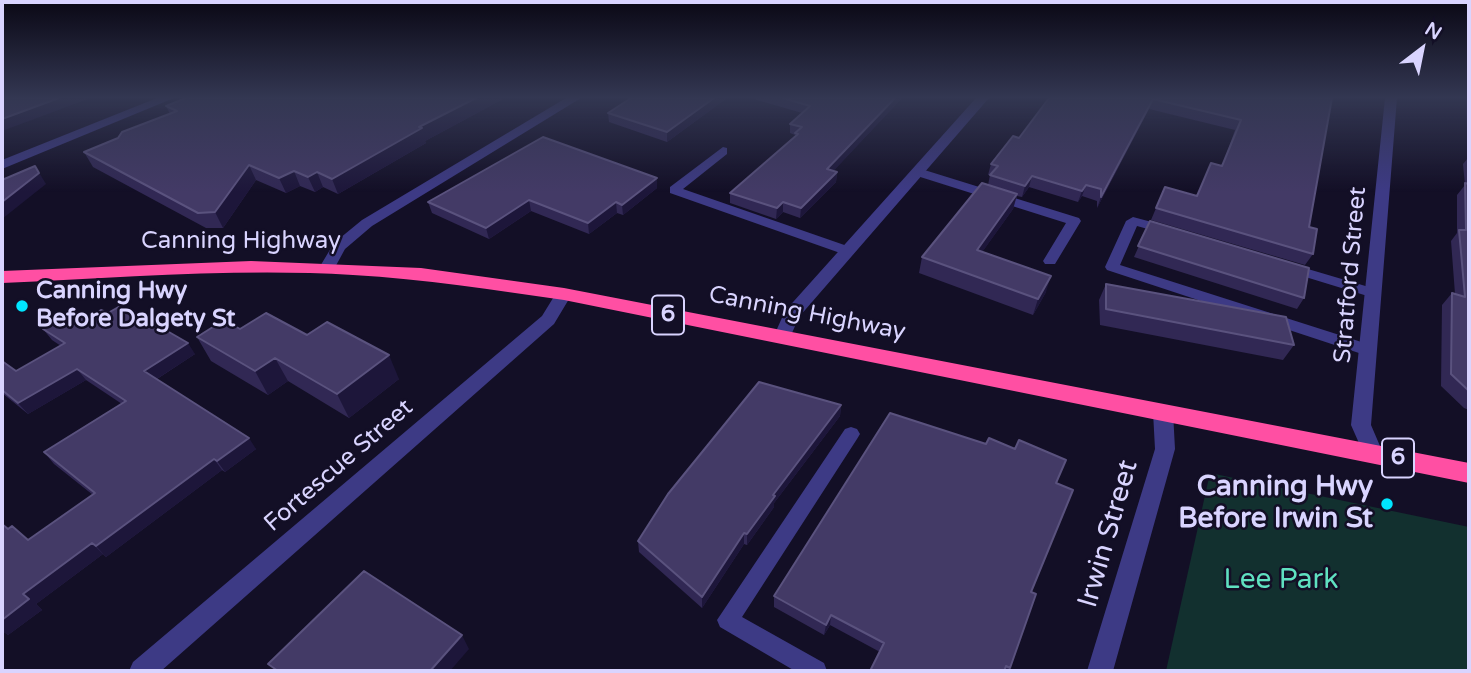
<!DOCTYPE html>
<style>
body{margin:0}
#map{position:relative;width:1471px;height:673px;overflow:hidden;background:#130f26;font-family:"Varela Round",sans-serif}
canvas{display:block}
.frame{position:absolute;inset:0;border:4px solid #d9d4ff;pointer-events:none}
.north{position:absolute;left:1387px;top:14px;width:70px;height:70px;-webkit-text-stroke:5px #130f26;paint-order:stroke;rotate:32deg;font-size:19px;font-weight:700;line-height:28px;text-align:center;color:#d9d4ff}
.north::after{content:'';display:block;margin:auto;width:24px;height:32px;background:#d9d4ff;clip-path:polygon(50% 0,100% 100%,50% 72%,0 100%)}
</style>
<div id="map">
<canvas width="1471" height="673"></canvas>
<div class="frame"></div>
<div class="north">N</div>
</div>
<script>
const ctx = document.querySelector('canvas').getContext('2d');
ctx.lineJoin = 'round';
function paint(path, color) { ctx.fillStyle = color; ctx.fill(path, 'evenodd'); }
function strokePath(path, color, width, dash) { ctx.strokeStyle = color; ctx.lineWidth = width; ctx.lineCap = dash ? 'butt' : 'round'; ctx.setLineDash(dash || []); ctx.stroke(path); }
function write(font, color, halo, rows, align = 'center') {
  ctx.font = font + ' "Varela Round",sans-serif'; ctx.lineWidth = 5; ctx.setLineDash([]); ctx.textBaseline = 'middle'; ctx.strokeStyle = halo; ctx.fillStyle = color; for (const [text, x, y, turn = 0] of rows) {
    ctx.save(); ctx.translate(x, y); ctx.rotate((+turn || 0) * Math.PI / 180); ctx.textAlign = isNaN(turn) ? turn : align; if (halo) ctx.strokeText(text, 0, 0); ctx.fillText(text, 0, 0); ctx.restore();
  }
}
paint(new Path2D(`
 M1210,473L1469,527V671H1166Z`), '#12302f');
paint(new Path2D(`
 M723,147L727,148V154L683,189L853,248L855,251L853,254H843L670,193V187Z
 M918,168L1079,218L1081,221L1055,264H1045L1043,261L1066,223L914,175L912,172Z
 M1133,217L1174,228L1176,231L1169,235L1137,226L1120,265L1374,346L1376,350L1374,354H1362L1107,270L1105,267L1126,221Z
 M1291,264L1379,290L1381,293L1374,298L1286,271L1284,268Z
 M851,427L857,429L860,434L857,439L742,617L824,663L827,671H795L720,627L717,620L845,429Z`), '#3d3a85');
paint(new Path2D(`
 M157,98H174L2,169V160Z
 M566,98H581L372,226L345,249L333,271H321L319,268L334,243L362,220Z
 M976,98H989L799,317L788,342H776L773,338L785,311Z
 M1385,98H1397L1371,425L1383,453L1380,459L1373,461L1366,459L1351,425Z
 M564,289L572,294L554,324L161,671H129L133,662L542,316L558,290Z
 M1163,405L1170,407L1173,412L1175,449L1113,671H1087L1155,449L1153,412L1156,407Z`), '#3d3a85');
paint(new Path2D(`
 M251,261L421,268L564,288L1469,463V483L564,300C494,290 424,279 353,275C236,268 119,278 2,283V271Z`), '#ff4fa3');
paint(new Path2D(`
 M186,98H505L425,141L426,143L338,194L323,187L315,192L300,186L286,193L256,180L223,228H206L93,167L84,152L118,138L170,114L166,106Z
 M631,98H727L667,142L609,122L608,113Z
 M750,98H902L833,171L837,172L836,182L800,218L783,212L776,219L730,203V193L795,136V135L790,133V124L802,113Z
 M1049,98H1332L1309,227L1313,254L1305,265L1151,220L1165,187L1197,196L1222,166L1235,130L1149,109L1097,208V201L1082,196L1078,202L1029,187L1022,197L1017,196L1013,209L982,252L1046,292L1033,315L919,273L922,257L988,185L990,175H988L991,164L1019,138Z
 M1466,98H1469V410L1464,408L1441,386L1442,305L1452,293L1455,294L1451,241L1457,233V195L1465,185L1463,164L1468,158Z
 M657,188L623,215L617,213L589,234L531,211L489,239L432,213L428,202Z
 M1150,221L1304,298L1297,309L1134,257Z
 M1106,284L1294,345L1283,360L1100,325L1099,300Z
 M86,319L195,354L157,379L256,449L225,472L222,470L106,557L103,554L36,604L42,610L8,635L4,632L2,634V524L8,529L28,540L93,495L54,464L44,452L122,404L86,380L28,414L2,393V361L16,371L61,346L52,340L43,329Z
 M240,329L307,335L399,379L349,418L288,381L268,395L211,361L197,337Z
 M841,405L840,416L774,503V507L747,545L744,544L702,608L639,552L638,541Z
 M1031,592L1008,671H870L880,652L830,625L824,635L774,607V596Z`), '#312854');
paint(new Path2D(`
 M59,98H91L2,131V119Z
 M476,98H505L425,141L426,143L338,194L332,179L419,127Z
 M714,98H727L667,142V132Z
 M895,98H902L826,179L827,169Z
 M1153,99L1149,109L1097,208L1101,197Z
 M249,165L256,180L223,228L215,212Z
 M35,166L46,184L2,219V202Z
 M294,171L300,186L286,193L279,178Z
 M317,172L323,187L315,192L308,177Z
 M837,172L836,182L800,218L801,208Z
 M1032,176L1029,187L1022,197L1025,186Z
 M657,178V188L623,215L622,205Z
 M1086,185L1082,196L1078,202L1082,191Z
 M1017,194L1013,209L973,265L977,250Z
 M529,200L531,211L489,239L486,228Z
 M616,202L617,213L589,234L588,223Z
 M783,202V212L776,219L777,208Z
 M1051,276L1046,292L1033,315L1038,299Z
 M188,343L195,354L152,382L144,371Z
 M389,355L399,379L349,418L337,394Z
 M275,358L288,381L268,395L255,371Z
 M77,369L86,380L28,414L18,403Z
 M841,405L840,416L774,503V507L747,545V534L773,495Z
 M249,438L256,449L225,472L217,461Z
 M214,459L222,470L106,557L96,546Z
 M744,533V544L702,608V597Z
 M92,543L103,554L36,604L42,610L8,635L4,632L2,634V620L23,594Z
 M831,615L830,625L824,635L826,625Z
 M462,635L469,649L450,671H430Z`), '#1d163a');
const building = new Path2D(`
 M2,98H59L2,119Z
 M186,98H476L419,127L422,128L332,179L317,172L308,177L294,171L279,178L249,165L215,212L198,213L84,152L118,138L122,132L177,111L166,106Z
 M631,98H714L667,132L608,113Z
 M783,98H895L827,169L837,172L801,208L783,202L777,208L730,193L798,134L795,133L802,127L790,124L810,106Z
 M1049,98H1332L1309,227L1317,229L1313,254L1156,208L1165,187L1197,196L1211,163L1222,166L1241,120L1153,99L1101,197V189L1086,185L1082,191L1032,176L1025,186L990,175L998,166L991,164L1013,136L1019,138Z
 M543,137L657,178L622,205L616,202L588,223L529,200L486,228L428,202Z
 M35,166L39,173L2,202V180Z
 M982,183L1017,194L977,250L1051,276L1038,299L922,257Z
 M1465,183L1469,184V391L1451,374L1452,293L1465,297L1459,230H1466Z
 M1150,221L1309,268L1304,298L1138,246Z
 M1106,284L1286,317L1294,345L1106,309Z
 M122,305L188,343L144,371L249,438L217,461L214,459L96,546L92,543L23,594L29,599L2,620V524L8,529L12,526L28,540L95,493L44,452L126,401L77,369L18,403L2,390V361L16,371L65,343L43,329L74,312L86,319L101,310L108,313Z
 M266,313L307,335L327,322L389,355L337,394L275,358L255,371L197,337L224,320L240,329Z
 M759,382L841,405L773,495L775,496L747,534L744,533L702,597L638,541L668,494Z
 M890,413L986,444L989,438L1015,449L1019,440L1066,460L1056,483L1073,490L1031,592L1036,594L1010,668L1006,666L1004,671H870L884,643L831,615L826,625L774,596Z
 M364,571L462,635L430,671H278L268,664Z`);
paint(building, '#433a66');
strokePath(building, '#5a527e', 2);
const sky = ctx.createLinearGradient(0, 0, 0, 192);
sky.addColorStop(0, '#0a0815');
sky.addColorStop(0.51, '#333752');
sky.addColorStop(1, '#33375200');
ctx.fillStyle = sky;
ctx.fillRect(0, 0, 1471, 192);
for (const [x, y, r, color] of [
 [22,306,7,"#00e5ff"],
 [1387,504,7,"#00e5ff"]
]) { const dot = new Path2D(); dot.arc(x, y, r, 0, 2 * Math.PI); ctx.fillStyle = color; ctx.fill(dot); strokePath(dot, '#130f26', 2.5); }
for (const [x, y, w] of [
 [668,315,32],
 [1398,458,32]
]) { const box = new Path2D(); box.roundRect(x - w / 2, y - 19.5, w, 39, 5); ctx.fillStyle = '#130f26'; ctx.fill(box); strokePath(box, '#d9d4ff', 2); }
write('bold 23px', '#d9d4ff', null, [
 ["6",668,315],
 ["6",1398,458]
]);
write('24px', '#d9d4ff', '#130f26', [
 ["Canning Highway",241,242],
 ["Stratford Street",1351,275,-85],
 ["Canning Highway",807,314,11],
 ["Fortescue Street",339,466,-41]
]);
write('bold 24px', '#d9d4ff', '#130f26', [
 ["Canning Hwy",36,292],
 ["Before Dalgety St",36,320]
], 'left');
write('bold 28px', '#d9d4ff', '#130f26', [
 ["Canning Hwy",1373,488],
 ["Before Irwin St",1373,520]
], 'right');
write('28px', '#d9d4ff', '#130f26', [
 ["Irwin Street",1109,534,-74]
]);
write('28px', '#5fe0c0', '#130f26', [
 ["Lee Park",1281,581]
]);
</script>
